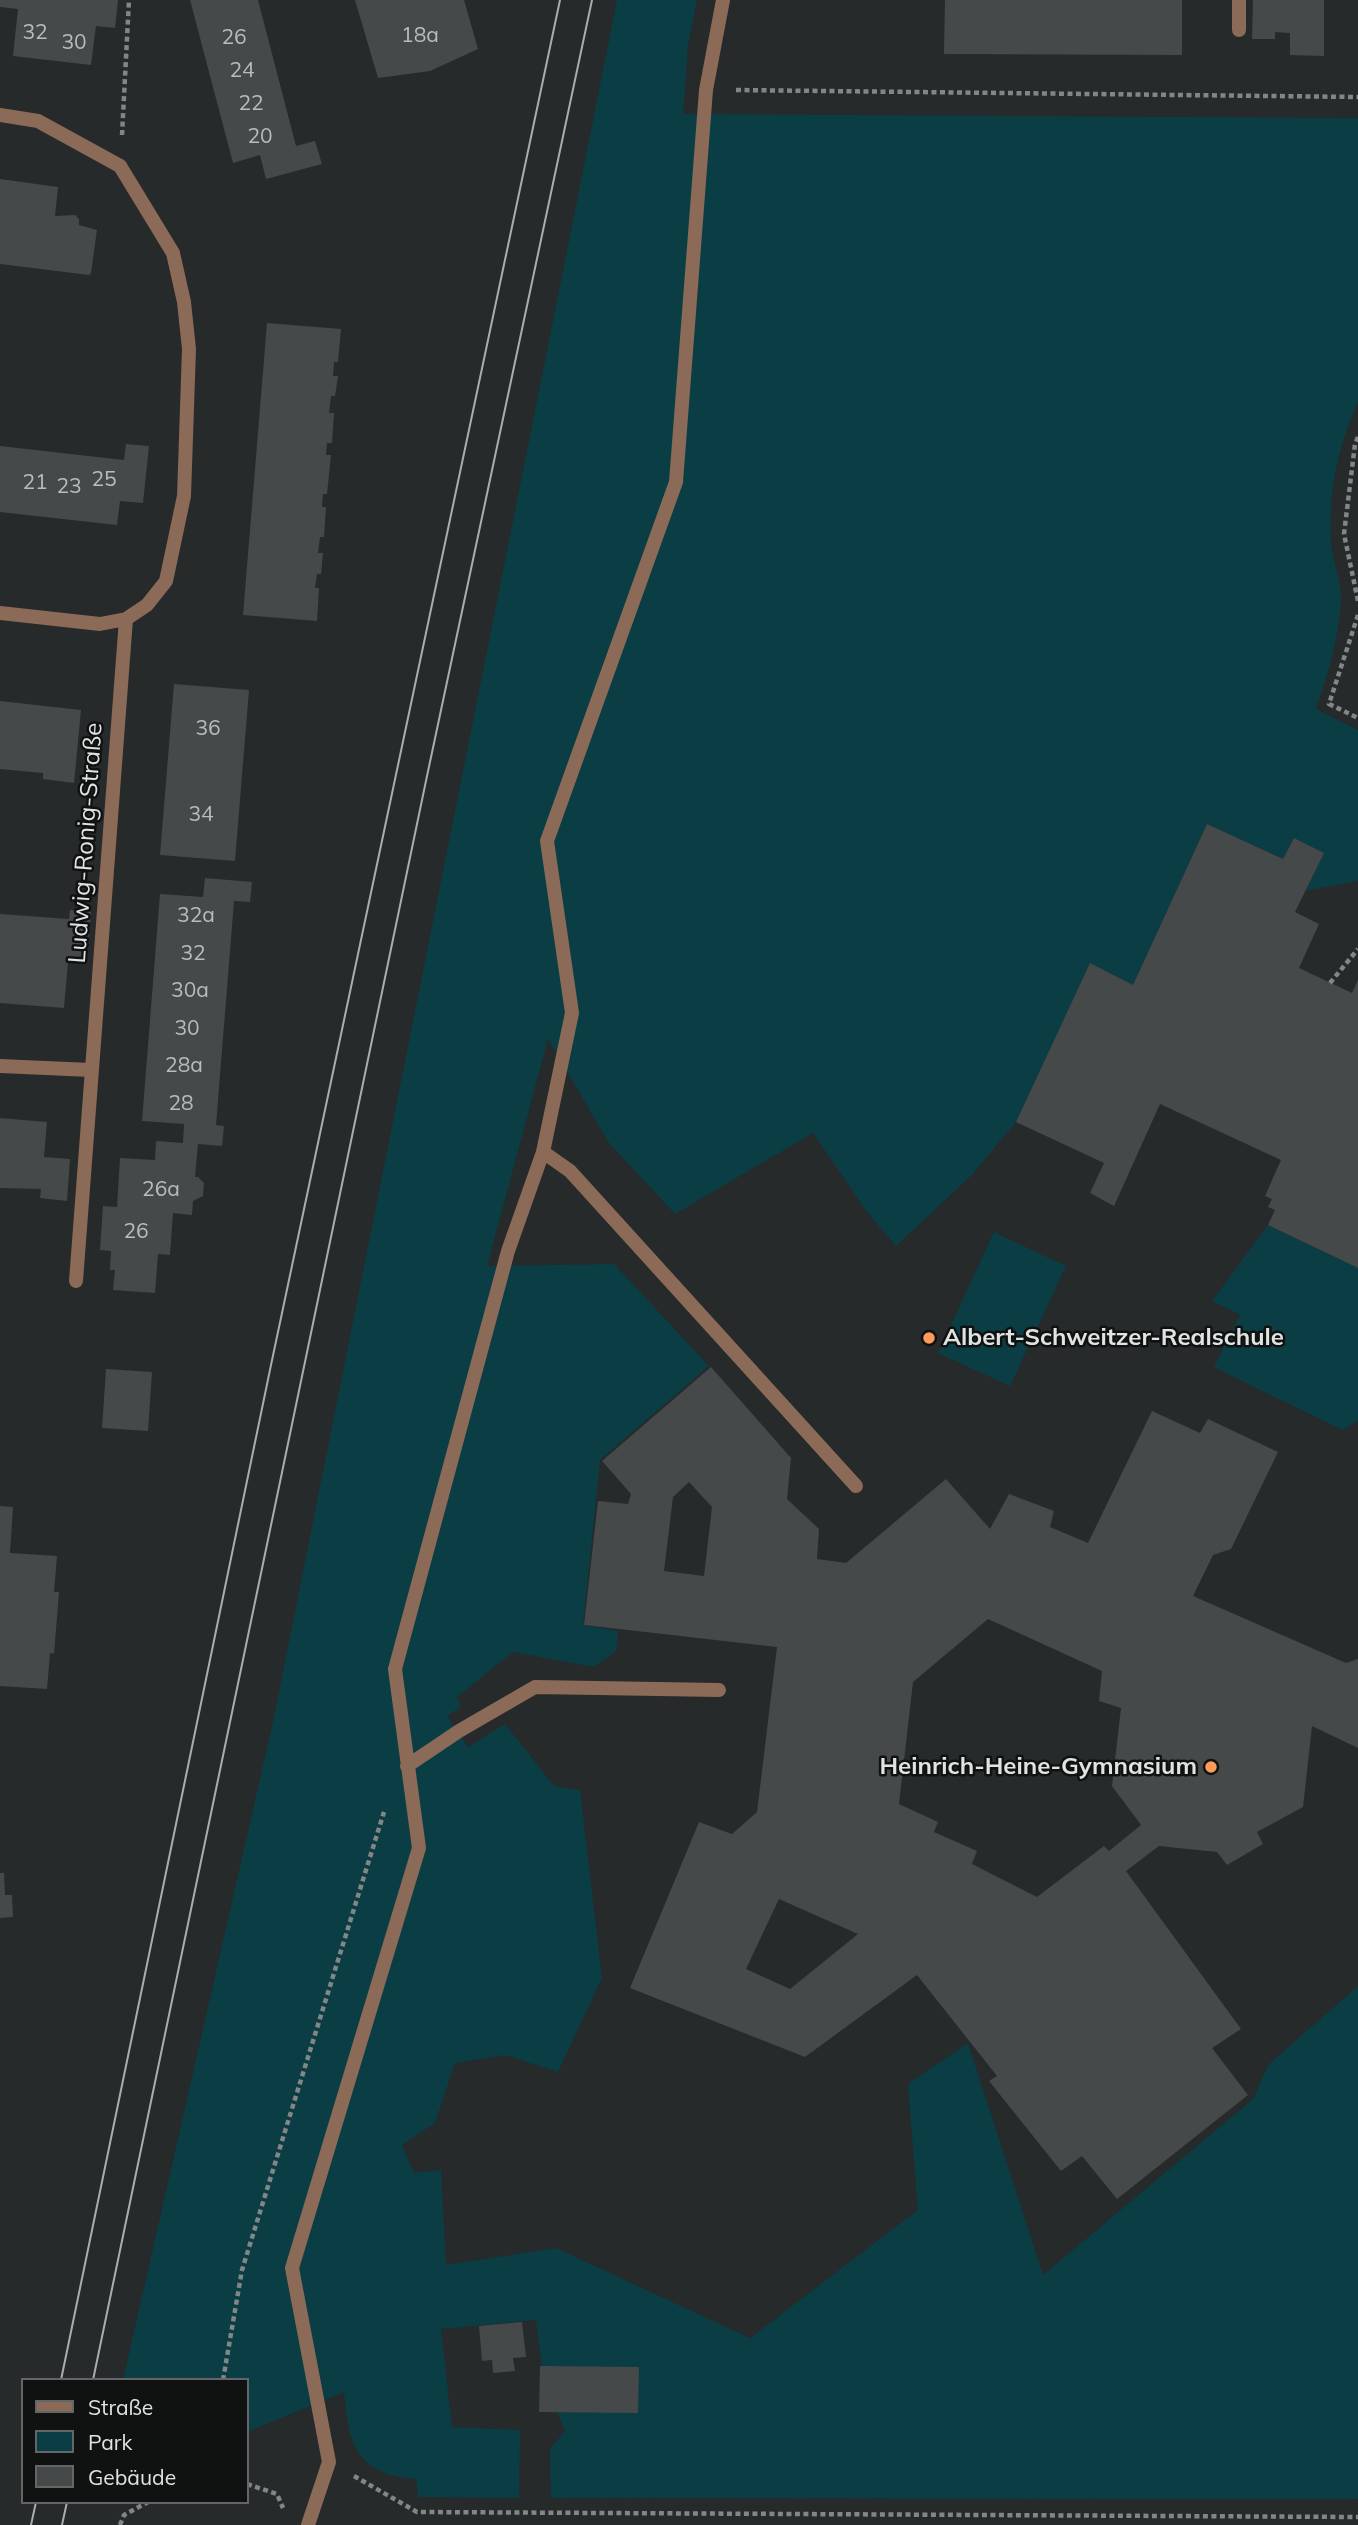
<!DOCTYPE html>
<meta charset="utf-8">
<style>
body{margin:0}
#map{position:relative;width:1358px;height:2525px;overflow:hidden;background:#262a2a;font-family:Mulish,sans-serif}
canvas{display:block}
.legend{position:absolute;left:21px;top:2378px;width:228px;height:126px;box-sizing:border-box;background:#101212;border:2px solid #636666;margin:0;padding:9px 12px;list-style:none;font-size:21px;color:#e0e3e3}
.legend li{display:flex;align-items:center;gap:14px;height:35px}
.legend b{width:35px;border:2px solid #636666}
</style>
<div id="map">
<canvas width="1358" height="2525"></canvas>
<ul class="legend">
<li><b style="height:9px;background:#8b6a57"></b>Straße</li>
<li><b style="height:19px;background:#0b3d44"></b>Park</li>
<li><b style="height:19px;background:#45494a"></b>Gebäude</li>
</ul>
</div>
<script>
const ctx = document.querySelector('canvas').getContext('2d');
ctx.lineJoin = 'round';
function paint(path, color) { ctx.fillStyle = color; ctx.fill(path, 'evenodd'); }
function strokePath(path, color, width, dash) { ctx.strokeStyle = color; ctx.lineWidth = width; ctx.lineCap = dash ? 'butt' : 'round'; ctx.setLineDash(dash || []); ctx.stroke(path); }
function write(font, color, halo, rows, align = 'center') {
  ctx.font = font + ' Mulish,sans-serif'; ctx.lineWidth = 5; ctx.setLineDash([]); ctx.textBaseline = 'middle'; ctx.strokeStyle = halo; ctx.fillStyle = color; for (const [text, x, y, turn = 0] of rows) {
    ctx.save(); ctx.translate(x, y); ctx.rotate((+turn || 0) * Math.PI / 180); ctx.textAlign = isNaN(turn) ? turn : align; if (halo) ctx.strokeText(text, 0, 0); ctx.fillText(text, 0, 0); ctx.restore();
  }
}
paint(new Path2D(`
 M617,0H697L688,45L683,114L1358,118V402C1338,446 1328,493 1331,542C1332,561 1342,581 1341,600C1339,638 1328,673 1316,709L1358,730V881L1305,891L1323,853L1294,838L1283,859L1207,824L1133,985L1090,963L1016,1122L971,1176L896,1246L867,1212L813,1133L675,1214L609,1143L548,1039L487,1266L614,1264L709,1366L600,1460L583,1625L618,1631L616,1651L594,1667L513,1652L457,1697L461,1707L447,1716L468,1747L505,1724L554,1786L580,1790L602,1978L558,2072L505,2055L455,2063L435,2123L402,2145L414,2173L441,2170L446,2265L556,2248L750,2338L918,2210L908,2084L968,2043L1043,2275L1253,2099L1268,2065L1358,1986V2499L551,2498L550,2449L565,2431L543,2376L536,2320L441,2329L452,2427L520,2430L519,2498L418,2497L416,2479C357,2476 348,2443 344,2392L247,2432V2380H123L273,1722Z
 M1268,1225L1358,1268V1421L1342,1430L1214,1367L1240,1315L1212,1301Z
 M994,1232L1066,1266L1010,1386L938,1353Z`), '#0b3d44');
paint(new Path2D(`
 M0,0H118L115,28L96,26L91,65L13,56L18,9L0,7Z
 M190,0H258L296,146L315,141L322,164L266,179L260,155L233,163Z
 M355,0H464L478,49L430,71L378,78Z
 M945,0H1182V55L944,54Z
 M1253,0H1324V56L1290,55V33L1275,32V39H1252Z
 M0,179L58,187L55,216L75,215L79,219V225L97,230L91,273L89,275L0,264Z
 M267,323L341,329L338,362H334L333,376H338L335,396H331L329,413H334L332,443H327L326,455H331L327,494H323L322,507H326L324,537H320L318,553H323L321,574H317L315,588H319L317,621L243,615Z
 M126,444L149,446L143,503L120,501L117,525L0,512V446L124,460Z
 M174,684L249,690L235,861L160,855Z
 M0,701L81,710L74,783L43,779V773L0,769Z
 M1207,824L1283,859L1294,838L1324,853L1295,912L1319,924L1299,968L1352,993L1358,980V1268L1268,1225L1275,1210L1268,1207L1272,1199L1265,1196L1281,1160L1160,1104L1114,1206L1090,1193L1104,1163L1016,1122L1090,963L1133,985Z
 M205,878L252,882L250,902L234,901L216,1125L224,1126L222,1146L198,1144L195,1177H198L204,1183L203,1196L193,1201L192,1215L173,1213L170,1255L158,1254L155,1293L113,1290L115,1270H110L111,1251L100,1250L103,1206L117,1207L120,1158L155,1160L156,1141L183,1143L184,1124L142,1121L160,894L203,897Z
 M70,910L91,912L87,964L68,962L64,1008L0,1003V914L69,919Z
 M0,1118L47,1122L44,1157L70,1159L67,1201L40,1198L41,1189L0,1188Z
 M711,1367L791,1458L787,1499L819,1529L817,1559L846,1563L946,1479L990,1529L1009,1494L1054,1511L1050,1527L1088,1543L1152,1411L1200,1433L1208,1419L1278,1452L1231,1549L1213,1555L1193,1596L1346,1663L1358,1659V1748L1312,1726L1303,1807L1257,1832L1263,1844L1227,1865L1217,1852L1159,1846L1126,1871L1241,2029L1212,2048L1248,2095L1117,2199L1082,2156L1061,2171L989,2081L997,2076L917,1975L805,2057L630,1988L699,1822L732,1834L757,1812L777,1647L584,1625L598,1501L628,1504L631,1494L602,1461ZM689,1482L712,1507L704,1576L664,1571L673,1497ZM988,1619L1102,1671L1099,1701L1121,1708L1112,1786L1141,1825L1109,1851L1104,1846L1037,1897L972,1864L977,1851L934,1832L938,1822L899,1804L913,1682ZM779,1899L858,1934L790,1989L746,1969Z
 M106,1369L152,1372L148,1431L102,1428Z
 M0,1506L13,1507L10,1553L57,1556L54,1592H59L54,1654L50,1653L47,1689L0,1686Z
 M0,1873H4L5,1895H12L13,1917L0,1918Z
 M522,2322L526,2357L513,2358L515,2371L493,2373L492,2360L482,2361L479,2326Z
 M540,2366L639,2367L638,2413L539,2412Z`), '#45494a');
strokePath(new Path2D(`
 M736,90L1358,97
 M122,135L129,0
 M1358,437L1355,444L1344,534L1358,601
 M1358,615L1329,704L1358,718
 M1330,983L1358,949
 M223,2380L242,2270L384,1812
 M354,2476L417,2512L1358,2517
 M247,2484L277,2494L283,2508
 M120,2525L124,2515L148,2502`), '#838686', 4.5, [5, 3.5]);
strokePath(new Path2D(`
 M1239,30V0
 M0,115L38,121L120,166
 M0,1066L91,1070
 M543,1152L570,1171L856,1486
 M407,1766L459,1731L535,1687L719,1690
 M308,2525L329,2462L292,2268L419,1848L395,1669L508,1251L543,1152L572,1013L547,841L676,482L706,90L723,0`), '#8b6a57', 14);
strokePath(new Path2D(`
 M0,613L100,624L126,619L147,605L166,581L184,496L189,349L184,302L173,253L120,166
 M76,1281L126,619`), '#8b6a57', 14);
strokePath(new Path2D(`
 M61,2380L271,1365L560,0
 M93,2380L427,776L592,0
 M31,2525L36,2502
 M62,2525L67,2502`), '#a9adad', 2);
for (const [x, y, r, color] of [
 [929,1338,7,"#ff9b5a"],
 [1211,1767,7,"#ff9b5a"]
]) { const dot = new Path2D(); dot.arc(x, y, r, 0, 2 * Math.PI); ctx.fillStyle = color; ctx.fill(dot); strokePath(dot, '#101212', 2.5); }
write('21px', '#b9bcbd', null, [
 ["32",35,33],
 ["18a",420,36],
 ["26",234,38],
 ["30",74,43],
 ["24",242,71],
 ["22",251,104],
 ["20",260,137],
 ["25",104,480],
 ["21",35,483],
 ["23",69,487],
 ["36",208,729],
 ["34",201,815],
 ["32a",196,916],
 ["32",193,954],
 ["30a",190,991],
 ["30",187,1029],
 ["28a",184,1066],
 ["28",181,1104],
 ["26a",161,1190],
 ["26",136,1232]
]);
write('24px', '#e0e3e3', '#101212', [
 ["Ludwig-Ronig-Straße",86,843,-86]
]);
write('bold 24px', '#e0e3e3', '#101212', [
 ["Albert-Schweitzer-Realschule",943,1338],
 ["Heinrich-Heine-Gymnasium",1197,1767,"right"]
], 'left');
</script>
